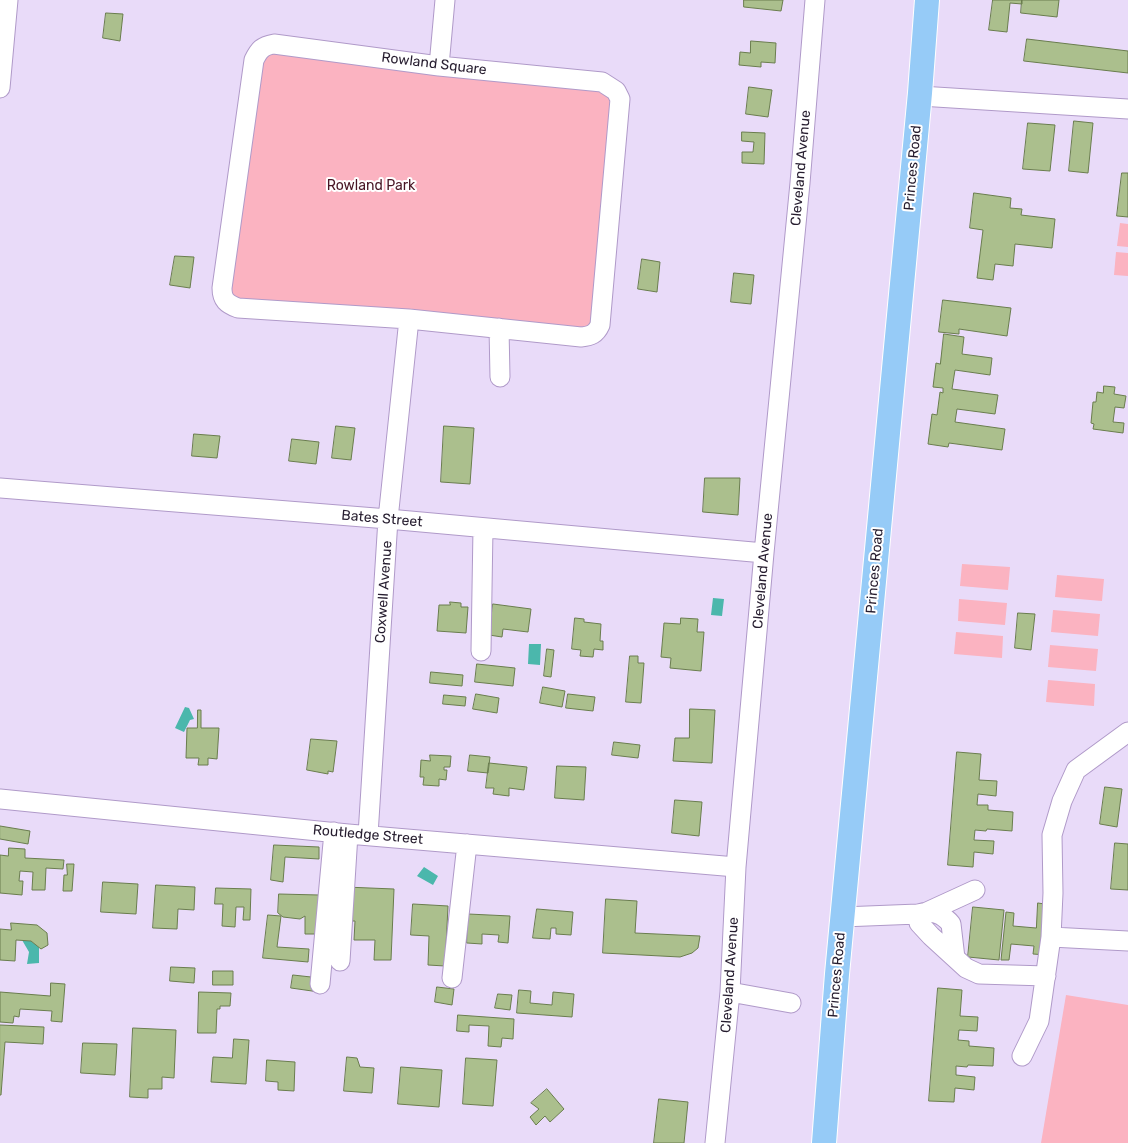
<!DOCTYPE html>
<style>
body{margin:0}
canvas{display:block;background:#e9dbf9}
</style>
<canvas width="1128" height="1143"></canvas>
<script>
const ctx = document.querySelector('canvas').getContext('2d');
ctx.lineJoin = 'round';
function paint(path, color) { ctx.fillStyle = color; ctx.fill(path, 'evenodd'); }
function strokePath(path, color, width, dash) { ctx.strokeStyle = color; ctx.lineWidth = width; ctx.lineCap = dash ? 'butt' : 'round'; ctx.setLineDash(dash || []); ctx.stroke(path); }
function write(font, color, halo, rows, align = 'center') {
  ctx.font = font + ' Rubik,sans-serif'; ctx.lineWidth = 4; ctx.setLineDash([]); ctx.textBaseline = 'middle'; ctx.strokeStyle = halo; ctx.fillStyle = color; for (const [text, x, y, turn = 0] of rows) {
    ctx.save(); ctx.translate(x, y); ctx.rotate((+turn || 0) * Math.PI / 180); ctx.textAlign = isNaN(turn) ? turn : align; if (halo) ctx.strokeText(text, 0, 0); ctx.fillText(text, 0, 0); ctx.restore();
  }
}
paint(new Path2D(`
 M259,41L618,87L598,334L226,304Z
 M1120,223L1128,224V247L1117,246Z
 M1116,252L1128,253V276L1114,275Z
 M962,564L1010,567L1008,590L960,586Z
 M1057,575L1104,579L1102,601L1055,597Z
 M959,599L1007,603L1005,625L958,621Z
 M1053,610L1100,614L1098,636L1051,632Z
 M956,632L1003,636L1002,658L954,654Z
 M1050,645L1098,649L1096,671L1048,667Z
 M1048,680L1095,684L1094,706L1046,702Z
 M1066,995L1128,1005V1143H1041Z`), '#fbb3c1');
paint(new Path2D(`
 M713,598L724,599L722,616L711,615Z
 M529,644H541L540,665L528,664Z
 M185,707L189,708L194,719L190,720L184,732L175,728Z
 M424,867L438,876L433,885L417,876Z
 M22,940L31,941L39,947V963L27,964L29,952Z`), '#4bb7ac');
const building = new Path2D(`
 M744,0H783L781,11L744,7Z
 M993,0H1022V4L1010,3L1007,32L989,30Z
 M1022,0H1059L1057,17L1021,13Z
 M106,13L123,14L120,41L103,38Z
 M1027,39L1128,51V73L1024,61Z
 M751,41L776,43L775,63L761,62V67L739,65L740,52L750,53Z
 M749,87L772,90L768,117L746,114Z
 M1074,121L1093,123L1088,173L1069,171Z
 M1028,123L1055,125L1050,171L1023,169Z
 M742,132L765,133L764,164L742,163V152H753L754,142L742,141Z
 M1122,173H1128V217L1117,216Z
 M974,193L1011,198L1010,208L1022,209L1021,215L1055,219L1052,248L1015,244L1013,266L995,264L993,280L977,278L983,230L970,228Z
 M175,256L194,257L190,288L170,285Z
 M642,259L660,262L657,292L638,289Z
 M734,273L754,275L751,304L731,302Z
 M943,300L1011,308L1007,336L959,329V334L939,332Z
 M944,334L964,337L962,354L992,358L990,375L955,370L952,389L998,395L995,414L957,409L955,422L1005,429L1002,450L949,443L948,447L928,444L932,414L937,415L940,392L943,393V388L933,387L936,363L940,364Z
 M1104,386L1115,387L1114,394L1126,396L1124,408L1115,407L1113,422L1124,423L1123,433L1093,429L1094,424L1091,423L1093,402H1096L1097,392L1103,393Z
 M336,426L355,428L351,460L332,458Z
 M444,426L474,428L470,484L441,482Z
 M194,434L220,436L217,458L192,456Z
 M292,439L319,442L316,464L289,461Z
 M705,478H740L738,515L703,512Z
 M450,602L461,603V607H468L466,633L437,631L439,605H450Z
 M493,604L531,609L528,632L503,629L502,637L489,635Z
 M1018,613L1035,614L1031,650L1015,648Z
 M575,618L584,619V622L601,624L600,641H603V650L594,649L593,657L580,656L581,650L572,649Z
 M681,618L698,619L697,632H704L701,671L670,668L671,658L661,657L664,623L680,624Z
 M547,649L554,650L551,677L544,676Z
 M630,656H638V663H644L641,703L626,702Z
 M477,664L515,668L513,686L475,682Z
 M431,672L463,675L462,686L430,683Z
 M543,687L565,691L562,707L540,703Z
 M476,694L499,698L497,713L473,709Z
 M568,694L595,697L593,711L566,708Z
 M444,695L466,697L465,706L443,704Z
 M690,709L715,710L712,763L673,761L675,738H689Z
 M198,710H201V728H219L217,759L208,758V765H198L199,758H186L187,728H197Z
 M311,739L337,741L333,772L328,771V774L307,770Z
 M614,742L640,745L638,758L612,755Z
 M957,752L981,754L979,780L997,781L996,796L978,794L977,805H988V810L1013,812L1012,831L987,829L986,831L975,830L974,840L994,841L993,854L974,852L973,867L948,865Z
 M430,755L451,756L450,767H444V770H447L446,780L439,779V786L423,785L424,777H420L421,760L430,761Z
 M470,755L490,757L488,773L468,771Z
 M489,763L527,767L524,790L509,788V796L493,794L494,788H486Z
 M557,766L586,767L584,800L555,798Z
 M1105,787L1122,789L1117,827L1100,824Z
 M675,800L702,802L699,836L672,833Z
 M0,826L30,831L28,844L0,839Z
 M1115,843L1128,844V890L1111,889Z
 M274,845L319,847V859L285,857L283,882L271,880Z
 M9,848L25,849V858L64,860L63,869L46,868L45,890H32L33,872L20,871L19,881H23L22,895L0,893V855L8,856Z
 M67,864H74L72,891H63L64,875H67Z
 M103,882L138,884L136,914L101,912Z
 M156,885L195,887L194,910L178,909L177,929L153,928Z
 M345,887L394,889L391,960H374L375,940H354L355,921H344Z
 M216,888L251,889L250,920H243L244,907H236L235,927L222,926L223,904H215Z
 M279,894L319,895L317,934H305V916L300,919L283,917L278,913Z
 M606,899L637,901L635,933L700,936L698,948L692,953L680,957L603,953Z
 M1038,903L1051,905L1046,955L1033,954L1034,946L1011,944L1009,960H1001L1006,912L1014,913L1013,926L1036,928Z
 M413,904L448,906L445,966L428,965L429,936L411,935Z
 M973,907L1004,910L999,960L968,957Z
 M537,909L573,912L571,935L556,934V928H551L550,939L533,938Z
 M468,914L510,916L508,943L498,942L499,935L482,934V944L467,943Z
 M268,915L281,916L277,947L309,949L308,962L263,958Z
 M11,923L37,925L47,933L48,945L41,949L31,941L16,940L15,961L0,960V929L11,930Z
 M171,967L195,968L194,983L170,981Z
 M213,971H233V985H213Z
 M293,975L320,978L319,992L291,988Z
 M51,983L65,984L62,1022L51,1021L52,1011L20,1009L19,1017L14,1016L13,1023L0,1022V992L50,996Z
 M437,987L454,989L452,1005L435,1002Z
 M938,988L962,990L960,1016L978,1017L977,1031L959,1030L958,1040L969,1041V1046L994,1048L993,1066L968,1065L967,1067L956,1066V1075L975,1077L974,1090L955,1088L954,1102L929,1101Z
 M519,990L531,991L530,1003L552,1005L553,992L574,994L572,1017L517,1013Z
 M199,992L231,993L230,1006H220V1009H217L216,1033H198Z
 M498,994L512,995L510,1010L495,1008Z
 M458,1015L514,1019L513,1039L502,1038L501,1047L488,1046L489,1026L469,1025V1032L457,1031Z
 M0,1025L44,1027L43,1044L5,1042L1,1095H0Z
 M133,1028L176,1030L174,1078L162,1077V1089H148V1098L130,1097Z
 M234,1039L249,1040L246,1084L211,1082L213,1057L232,1058Z
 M83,1043L117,1044L115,1075L81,1073Z
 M347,1057L357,1058L360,1067L374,1068L372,1093L344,1091Z
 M466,1058L497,1060L493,1106L463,1104Z
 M267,1060L295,1062L294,1091L278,1090V1082L266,1081Z
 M401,1067L442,1070L439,1107L398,1104Z
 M547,1089L564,1109L550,1122L545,1116L536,1125L530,1117L539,1109L531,1103Z
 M659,1099L688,1102L684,1143H654Z`);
paint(building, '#abbf8d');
strokePath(building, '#6a7d4e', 1);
const minor = new Path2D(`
 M274,44L439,66L602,82L616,91L620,99L600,325C596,334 591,336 581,337L409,319L238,308C227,304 222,300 222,288L254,60C259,50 262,46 274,44Z
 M439,66L445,0
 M0,88L8,0
 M920,96L1128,109
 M499,328L500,377
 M0,488L388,519L764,553
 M481,651L483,528
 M0,799L348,834L736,867
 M368,835L388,519L409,319
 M927,912L975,890
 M842,917L918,914
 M1051,937L1128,941
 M955,958L951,924C942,913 932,910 918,914L919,923L931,936L966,968L979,974L1046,976
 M340,961L348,834
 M452,978L467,844
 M320,984L334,832
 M730,992L791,1003
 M1022,1056L1039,1021L1051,937L1053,893L1052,835L1062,801L1076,770L1128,732
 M715,1143L730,992L736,867L764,553L800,183L815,0`);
const major = new Path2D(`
 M824,1143L837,974L920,93L927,0`);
strokePath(minor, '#b09ac9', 21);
strokePath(major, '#fff', 26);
strokePath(minor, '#fff', 19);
strokePath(major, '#96cbf7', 24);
write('14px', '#261d2f', '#fff', [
 ["Rowland Square",434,64,7],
 ["Cleveland Avenue",801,168,-85],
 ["Princes Road",913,168,-85],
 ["Bates Street",382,519,5],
 ["Cleveland Avenue",763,571,-85],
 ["Princes Road",875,571,-85],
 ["Coxwell Avenue",384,592,-86],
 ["Routledge Street",368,835,5],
 ["Cleveland Avenue",730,975,-86],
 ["Princes Road",837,975,-85]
]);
write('14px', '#481524', '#fff', [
 ["Rowland Park",371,186]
]);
</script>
